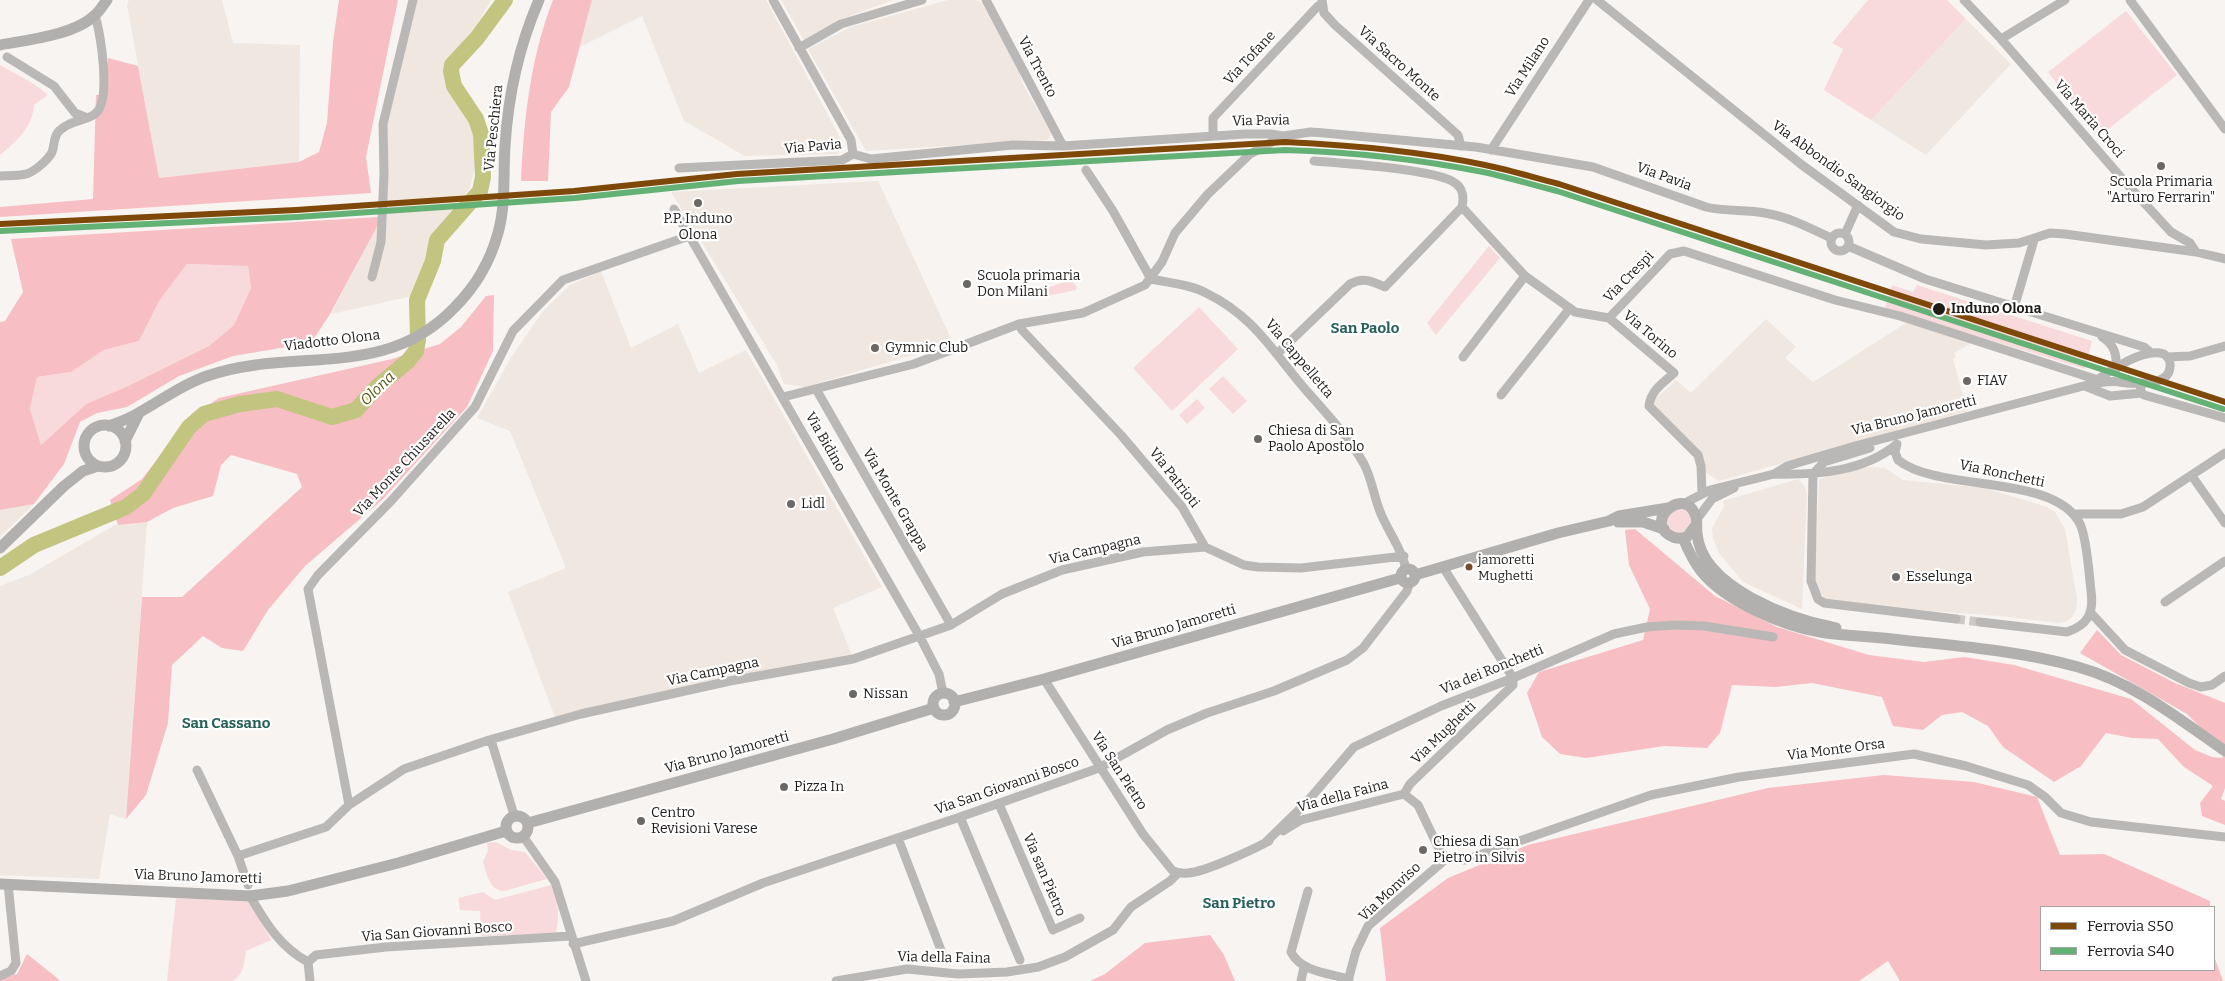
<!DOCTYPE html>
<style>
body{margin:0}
#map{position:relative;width:2225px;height:981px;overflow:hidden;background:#f8f4f1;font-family:Bitter,serif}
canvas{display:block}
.legend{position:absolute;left:2040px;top:906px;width:175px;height:65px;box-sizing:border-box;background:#fff;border:1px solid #a5a4a3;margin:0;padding:6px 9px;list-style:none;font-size:15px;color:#1f1c1a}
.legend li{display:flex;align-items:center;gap:10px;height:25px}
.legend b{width:25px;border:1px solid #a5a4a3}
</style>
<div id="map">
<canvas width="2225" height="981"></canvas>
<ul class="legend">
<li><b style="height:6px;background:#7d4808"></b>Ferrovia S50</li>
<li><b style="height:6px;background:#64b175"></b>Ferrovia S40</li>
</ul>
</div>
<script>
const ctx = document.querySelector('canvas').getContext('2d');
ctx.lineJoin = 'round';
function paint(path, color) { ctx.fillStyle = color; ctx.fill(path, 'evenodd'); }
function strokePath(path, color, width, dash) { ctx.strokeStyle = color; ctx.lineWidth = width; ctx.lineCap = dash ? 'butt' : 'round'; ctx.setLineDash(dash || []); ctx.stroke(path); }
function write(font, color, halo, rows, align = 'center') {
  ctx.font = font + ' Bitter,serif'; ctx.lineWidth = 4.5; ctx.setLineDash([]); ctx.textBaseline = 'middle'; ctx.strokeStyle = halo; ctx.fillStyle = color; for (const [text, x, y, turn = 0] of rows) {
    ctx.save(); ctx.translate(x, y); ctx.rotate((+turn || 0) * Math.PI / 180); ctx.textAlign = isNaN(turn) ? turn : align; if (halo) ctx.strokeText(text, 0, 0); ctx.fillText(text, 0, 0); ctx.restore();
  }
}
paint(new Path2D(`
 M129,0H222L233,43L300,45L299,162L159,178L127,5Z
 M411,0H491L478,23L449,60V87L471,125L478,153L470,188L433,238L412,296L331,314L378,225L384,124Z
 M592,0H766L843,143L838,154L745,156L684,121L642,16L580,47Z
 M781,0H893L839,20L804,40Z
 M948,0H975L981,2L1018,66L1022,83L1052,134L1047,140L866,151L808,49L851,27Z
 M1966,19L2011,64L1926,155L1871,120Z
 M878,181L953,343L805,387L784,384L777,365L671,192Z
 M601,271L631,348L678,324L699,373L746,350L882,587L833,608L853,658L556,720L508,592L566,568L510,431L477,418L512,356L544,310L570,285Z
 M1766,319L1796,347L1785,358L1813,382L1911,320L1974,342L1954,353L1956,357L1953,359L1967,411L1719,481L1706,473L1693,444L1653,406L1654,400L1676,380L1691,393Z
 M1862,467L1885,468L1903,480L1985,488L2047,507L2055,512L2065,529L2077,599L2076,610L2072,617L2066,622L2058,623L1999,616L1904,609L1825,599L1814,584L1819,479Z
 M1798,479L1804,485L1807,493L1802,609L1743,582L1719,553L1713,539L1712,528L1724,506L1723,501Z
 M34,504L0,537V510Z
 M147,522L126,819L110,814L99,879L0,875V586L29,575L115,525Z`), '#efe7e0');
paint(new Path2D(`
 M1868,0H1947L1966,19L1871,120L1824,90L1843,49L1832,43Z
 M2126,11L2177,75L2098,137L2048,72Z
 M0,65L34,84L48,95L34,105C32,128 17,141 0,155Z
 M1489,246L1500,258L1436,335L1427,323Z
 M187,264L248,266L251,288L234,325L209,346L128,386L86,404L41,445L30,409L37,377L71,372L104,350L139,341L159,301Z
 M1069,280L1072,281L1077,287L1076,290L1048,296L1044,293L1045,289Z
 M1892,285L1913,292L1917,285L2092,341L2085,369L1885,308Z
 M1199,307L1238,349L1172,411L1133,368Z
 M1223,376L1247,401L1233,414L1209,389Z
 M1197,399L1205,408L1187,424L1179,415Z
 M1681,507L1692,514L1691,528L1680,535L1668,529L1666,516Z
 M496,842L511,850L525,852L547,879L504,891C489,890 487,874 483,862L488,850L487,843Z
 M551,885C558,902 560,915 556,933L481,936L480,911L460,910L458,898L483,892L495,900Z
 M176,898L249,901L271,940L246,951C244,963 244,974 233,981H167Z`), '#f9dadc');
paint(new Path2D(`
 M339,0H398L366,157L371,193L0,217V207L93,199L96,95H106L108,58L138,66L159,178L299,162L319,152L327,123L333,42Z
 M553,0H592L569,87L551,112L548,181H521C524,119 530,59 553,0Z
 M378,217V225L330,314L311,343L233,356L179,376L127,407L97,413L80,422L64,464L34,504L0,510V322L5,321L23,292L11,239ZM187,264L248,266L251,288L234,325L209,346L128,386L86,404L41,445L30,409L37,377L71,372L104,350L139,341L159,301Z
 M494,295L493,351L467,407L382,500L305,566L268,610L243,651L222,648L203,636L172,665L168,723L146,795L126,819L142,597H182L302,487L297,474L231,455L221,465L213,496L173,508L147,522L118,525L110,500L142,479L189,418L219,398L392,359L440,344L461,327L486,296Z
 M1635,529L1715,596L1777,627L1869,655L1924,662L1964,657L2014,665L2131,699L2195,750L2212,757L2222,758L2225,754V788L2221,799L2225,801V825L2202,816L2200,803L2213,786L2184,767L2158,739L2132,738L2106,733L2081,766L2054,782L2003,747L1988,726L1962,712L1942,715L1923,730L1893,726L1882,697L1812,683L1776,687L1732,685L1720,733L1707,748L1664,746L1586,758L1560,754L1542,737L1527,693L1539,672L1643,640L1650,609L1629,565L1625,530Z
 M2097,630L2121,655L2175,683L2225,703V746L2202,729L2187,714L2080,653Z
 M1884,775L1974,782L2037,797L2060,855L2104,854L2210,901V907H2041V970H2214V956L2223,981H1900L1888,961L1859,981H1386L1380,928L1448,878L1528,845L1768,788Z
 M1210,935L1224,955L1235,981H1090L1105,974L1145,943Z
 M27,954L57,978L60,981H0V979L17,974Z`), '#f7bec4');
strokePath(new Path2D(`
 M0,568L34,545L126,507L143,494L189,427L204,414L240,404L277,399L332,417L356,410L377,387L408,361L416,351L418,340L417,300L433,261L437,240L480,191L483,177L481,134L476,119L454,86L451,71L452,65L477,38L505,0`), '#c2c57f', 16);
strokePath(new Path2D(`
 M1956,619L1980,622`), '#cdc9c6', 9, [9, 4.5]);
strokePath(new Path2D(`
 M773,0L851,140L853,154
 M986,0L1063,146
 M1322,0L1324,13L1335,25L1458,135L1461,146
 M1597,0L1802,165L1894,232L1921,239L1986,245L2019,243L2050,233L2065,234L2196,252L2225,259
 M1964,0L2001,39L2125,182L2171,232L2190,243L2196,252
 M2130,0L2225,129
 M2001,39L2065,0
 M799,48L841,24L922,0
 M7,57L54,86L75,113L85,117
 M1213,136V118L1318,6H1321
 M1491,150L1589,0
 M1314,161C1341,163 1437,169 1455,183C1463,188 1464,198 1462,207
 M679,168L842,160L853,154L871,159L1013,145L1063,146L1245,134H1271L1283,136L1311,132L1324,133L1476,147L1593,167L1706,207C1726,212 1746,209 1765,213C1789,217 1810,228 1831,238
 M1086,170L1113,211L1151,279C1169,283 1189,284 1206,293C1254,316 1273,352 1305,389C1326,413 1348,436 1364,464C1372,479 1374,498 1381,514C1389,533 1402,549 1406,569
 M0,176C21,174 25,179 42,164C46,160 50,157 52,152C55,145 53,137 59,131C71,119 86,122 96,113C111,100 101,33 95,16
 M674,209L920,637L939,674L943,693
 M1831 242a9 9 0 1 1 18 0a9 9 0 1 1-18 0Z
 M1845,234L1858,205
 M1848,246L1925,279L2144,347L2150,352
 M372,277L381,242L384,175L383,124L413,0
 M2014,308L2034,240
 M1609,318L1674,373C1663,383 1651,390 1649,406L1698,455L1701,466L1702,492
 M1019,324L1022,330L1121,435L1182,507L1205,547L1244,565L1258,567L1301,568L1404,556
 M2102,337C2115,345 2117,355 2116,370
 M1278,353L1350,284C1363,277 1372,281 1385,287L1462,207L1525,276L1575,312L1609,318L1670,254L1684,251L1835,300L1900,316L2098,380
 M1463,357L1525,276
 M2167,357L2190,356L2225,346
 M2140,383L2141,392L2144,395L2225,418
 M2085,386L2110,396L2142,393
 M816,389L951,625
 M1501,395L1570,308
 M783,397L914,364L1019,324L1083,313L1145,285L1162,262L1175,233L1208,194L1250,154L1283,136
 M1897,444L1895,452L1898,460C1939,493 2055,473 2080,524C2087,538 2089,574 2091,591C2094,613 2088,625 2067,632L1980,622
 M1774,474C1816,475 1864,472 1897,444
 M1813,474L1811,581L1818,599L1824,603L1956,619
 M1813,474L1824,462L1870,448
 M2192,476L2225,523
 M1683,504L1710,490L1774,474L1787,466L1855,446L2091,384C2100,383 2111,380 2119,382C2132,384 2169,387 2170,367C2171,362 2168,357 2164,354C2143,347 2110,371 2094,382
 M2075,514H2121L2143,507L2225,453
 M1697,519L1712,499L1734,488
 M2165,602L2225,561
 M2091,613L2125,650L2189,683L2201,687L2212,685L2225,676
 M1044,679L1143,834L1172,870C1177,873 1182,874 1188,873C1205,872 1252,850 1269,841
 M491,740L514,815
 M197,770L238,856L248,885
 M1404,794L1410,784L1513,685V678L1443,567
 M1404,794L1418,805L1440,851L1447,858
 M999,804L1053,930L1080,918
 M349,805L308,589L318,575L391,501L475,407L513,331L563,280L689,236
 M960,817L1020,960
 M1283,831L1301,820L1404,794
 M523,836L555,882L586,981
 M898,838L944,958
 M1265,843L1306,803L1354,747L1441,706L1513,678L1614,634L1647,627L1674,625L1704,626L1773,637
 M238,856L326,827L349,805L404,769L489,740L581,714L730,681L853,659L951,625L1002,594L1062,570L1143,552L1205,547
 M1447,858L1465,860L1651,795L1739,777L1914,754L1966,766L2028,785L2045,797L2061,813L2091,822L2225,837
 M1308,891L1291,952C1301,972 1328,973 1349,979
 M250,896C266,923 280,947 308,962
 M573,944L673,921L763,883L960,817L1099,768L1167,730L1207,713L1274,691L1347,660L1363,648L1407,591L1409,584
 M308,962L316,955L386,947L571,936
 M308,962L310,981
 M0,976L11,971L16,963L8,884
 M836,981L907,969L958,974L1007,972L1038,967L1065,957L1113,930L1131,907L1170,881L1178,873
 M1301,981L1304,967
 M1348,981L1356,951L1368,926L1447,858`), '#bab8b7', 9);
strokePath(new Path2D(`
 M0,45C27,40 75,35 95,15C100,11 103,5 107,0
 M84 446a21 21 0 1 1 42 0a21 21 0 1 1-42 0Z
 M109,426C120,422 131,418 140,412C162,400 183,384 207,376C294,346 384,382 455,307C476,286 490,262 498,233C506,205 503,175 505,146C508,97 519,46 539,0
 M125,441L139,413
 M1618,522H1643L1664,529
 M1696,525L1687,537C1681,539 1675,539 1669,535C1645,519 1684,487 1695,514C1698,520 1696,527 1697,533C1701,588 1791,619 1836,628
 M1683,538C1688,550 1693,561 1701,571C1725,601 1783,626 1820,632C1844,636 1868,636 1892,639C1954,646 2018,650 2078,667C2133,682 2179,719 2225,751
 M0,548L64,486L83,471L98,466
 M1401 576a7 7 0 1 1 14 0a7 7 0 1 1-14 0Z
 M1415,575L1558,533L1609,521L1619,516L1668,508
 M933 704a11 11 0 1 1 22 0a11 11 0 1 1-22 0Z
 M954,702L1044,679L1400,578
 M506 827a11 11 0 1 1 22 0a11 11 0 1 1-22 0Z
 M528,823L833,739L934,708
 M0,884L250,896L288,891L398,863L506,831`), '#b2b0af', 11);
strokePath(new Path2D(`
 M742,180L901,170`), '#bbb8b6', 2.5, [6, 6]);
strokePath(new Path2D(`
 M0,224L296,210L574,191L737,174L1285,142C1352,145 1419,151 1485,165C1510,170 1535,178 1559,184L2225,402`), '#7d4808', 6);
strokePath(new Path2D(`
 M0,231L297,217L575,198L738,181L1285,150C1352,152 1417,159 1483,172C1508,177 1532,185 1557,191L2223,409`), '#64b175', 6);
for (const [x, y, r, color] of [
 [2161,166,5,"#6b6865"],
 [698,203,5,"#6b6865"],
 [967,284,5,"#6b6865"],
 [1939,309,7,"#1f1c1a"],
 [875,348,5,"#6b6865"],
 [1967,381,5,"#6b6865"],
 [1258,439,5,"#6b6865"],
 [791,504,5,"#6b6865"],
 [1469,567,4.5,"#7a4b2a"],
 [1896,577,5,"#6b6865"],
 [853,694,5,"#6b6865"],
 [784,787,5,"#6b6865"],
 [641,821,5,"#6b6865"],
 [1423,850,5,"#6b6865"]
]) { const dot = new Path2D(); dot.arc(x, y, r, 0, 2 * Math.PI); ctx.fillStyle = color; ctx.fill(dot); strokePath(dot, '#fff', 2); }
write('13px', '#1f1c1a', '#fff', [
 ["jamoretti",1478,560],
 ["Mughetti",1478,576]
], 'left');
write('14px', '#1f1c1a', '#fff', [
 ["Via Tofane",1250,58,-47],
 ["Via Sacro Monte",1399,64,42],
 ["Via Trento",1037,67,62],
 ["Via Milano",1528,67,-57],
 ["Via Maria Croci",2089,119,49],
 ["Via Pavia",1261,121,-1],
 ["Via Peschiera",494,128,-84],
 ["Via Pavia",813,147,-5],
 ["Via Abbondio Sangiorgio",1838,171,36],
 ["Via Pavia",1664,177,20],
 ["Via Crespi",1629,277,-46],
 ["Via Torino",1650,335,40],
 ["Viadotto Olona",332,341,-7],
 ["Via Cappelletta",1299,359,50],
 ["Via Bruno Jamoretti",1914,416,-14],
 ["Via Bidino",825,442,60],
 ["Via Monte Chiusarella",405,463,-47],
 ["Via Ronchetti",2002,474,12],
 ["Via Patrioti",1174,478,52],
 ["Via Monte Grappa",895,500,60],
 ["Via Campagna",1095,550,-13],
 ["Via Bruno Jamoretti",1174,627,-16],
 ["Via dei Ronchetti",1492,670,-22],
 ["Via Campagna",713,672,-12],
 ["Via Mughetti",1444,733,-44],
 ["Via Monte Orsa",1836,750,-7],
 ["Via Bruno Jamoretti",727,753,-15],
 ["Via San Pietro",1119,771,57],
 ["Via San Giovanni Bosco",1007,786,-19],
 ["Via della Faina",1343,796,-15],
 ["Via san Pietro",1044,875,67],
 ["Via Bruno Jamoretti",198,877,2],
 ["Via Monviso",1390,892,-43],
 ["Via San Giovanni Bosco",437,932,-4],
 ["Via della Faina",944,958,1]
]);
write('14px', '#1f1c1a', '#fff', [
 ["Scuola Primaria",2161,182,"center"],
 ["\"Arturo Ferrarin\"",2161,198,"center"],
 ["P.P. Induno",698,219,"center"],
 ["Olona",698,235,"center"],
 ["Scuola primaria",977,276],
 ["Don Milani",977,292],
 ["Gymnic Club",885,348],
 ["FIAV",1977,381],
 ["Chiesa di San",1268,431],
 ["Paolo Apostolo",1268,447],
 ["Lidl",801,504],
 ["Esselunga",1906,577],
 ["Nissan",863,694],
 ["Pizza In",794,787],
 ["Centro",651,813],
 ["Revisioni Varese",651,829],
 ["Chiesa di San",1433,842],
 ["Pietro in Silvis",1433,858]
], 'left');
write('bold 14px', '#1f1c1a', '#fff', [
 ["Induno Olona",1951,309]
], 'left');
write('bold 15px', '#27605b', '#fff', [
 ["San Paolo",1365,329],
 ["San Cassano",226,724],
 ["San Pietro",1239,904]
]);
write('italic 15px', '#55590f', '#fff', [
 ["Olona",378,389,-44]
]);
</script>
